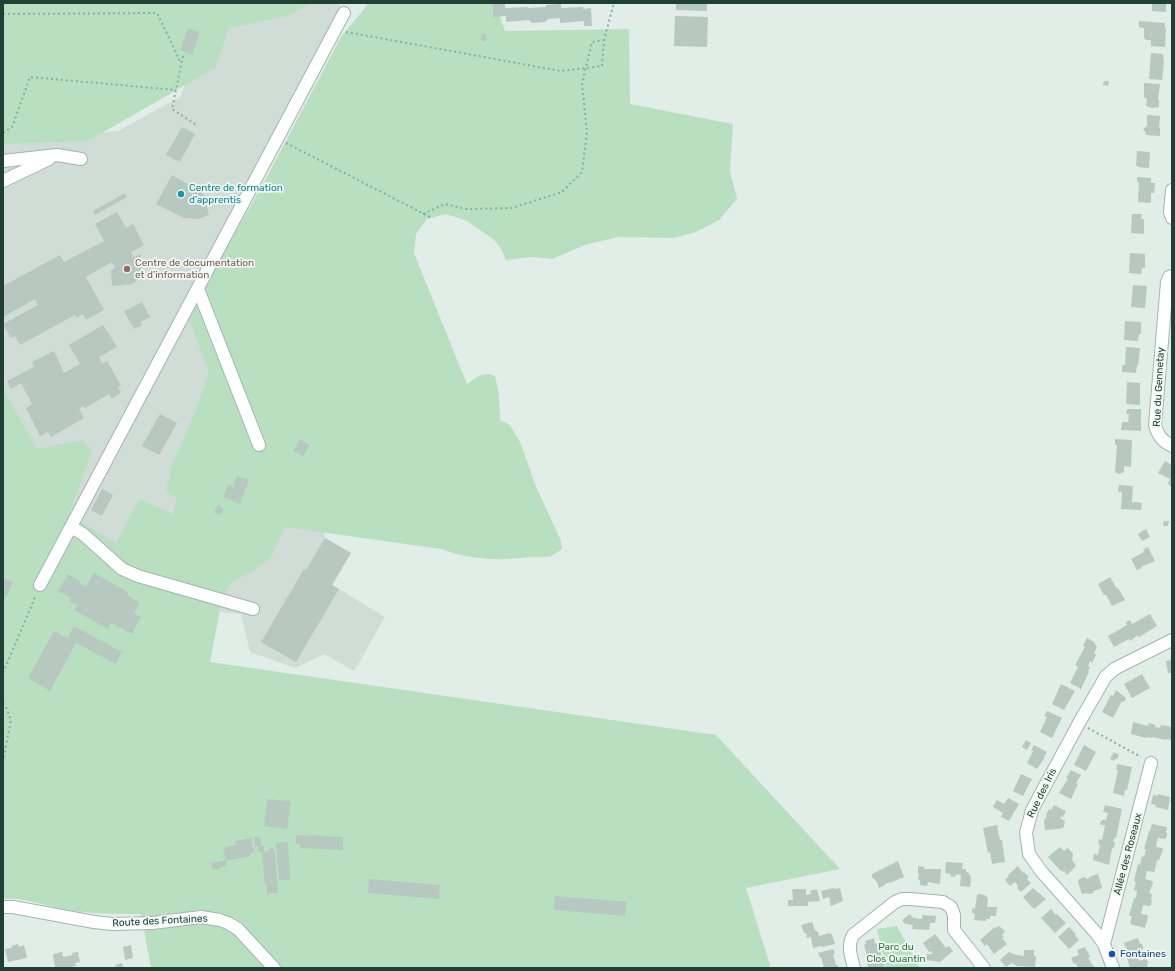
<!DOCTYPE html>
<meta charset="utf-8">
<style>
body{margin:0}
#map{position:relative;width:1175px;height:971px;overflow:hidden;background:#e1ede7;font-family:Rubik,sans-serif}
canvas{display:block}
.frame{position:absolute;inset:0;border:4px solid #203f35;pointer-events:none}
</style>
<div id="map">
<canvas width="1175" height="971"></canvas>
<div class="frame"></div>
</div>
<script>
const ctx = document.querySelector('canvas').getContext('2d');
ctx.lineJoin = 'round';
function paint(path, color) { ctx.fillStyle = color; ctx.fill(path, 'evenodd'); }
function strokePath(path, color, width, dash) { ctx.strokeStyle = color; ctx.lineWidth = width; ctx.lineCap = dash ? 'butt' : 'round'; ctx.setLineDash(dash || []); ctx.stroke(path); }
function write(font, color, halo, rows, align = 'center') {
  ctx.font = font + ' Rubik,sans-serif'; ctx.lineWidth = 3.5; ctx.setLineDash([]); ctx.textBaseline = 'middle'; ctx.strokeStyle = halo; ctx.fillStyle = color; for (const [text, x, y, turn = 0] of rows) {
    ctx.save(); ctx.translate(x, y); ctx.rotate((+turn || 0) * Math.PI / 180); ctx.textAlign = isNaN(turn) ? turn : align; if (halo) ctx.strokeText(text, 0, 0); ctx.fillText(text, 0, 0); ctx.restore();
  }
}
paint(new Path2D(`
 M302,3H339L347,21L335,37L202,274L310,445L325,538L351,553L332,585L385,617L354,671L324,654L295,668L250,652L241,614L180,608L3,697V141L118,131L180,97L210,20Z`), '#cfddd6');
paint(new Path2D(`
 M3,3H311L287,16L229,28L215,68L88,141L3,144Z
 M369,3H495L505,31L629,29L630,104L733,124L730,171L737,199L719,220L696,232L673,238L618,237L585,245L552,259L532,257L506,260L501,248L493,239L467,221L446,214L427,219L416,234L414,253L467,384C476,377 484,371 495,376L499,394L500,420L510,425L520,442L535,484L561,541L562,549C559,551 555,554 551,556C545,558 536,556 530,557C497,561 472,560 441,549L285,527L270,559L252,572L231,582L221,605L210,662L716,735L840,869L746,888L771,968H151L141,914C116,914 91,914 67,910C46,906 24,897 3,899V389L37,449L83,440L92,451L69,515L116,543L139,499L173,514L177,499L166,490L172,465L196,410L209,372L187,314L261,188L341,37Z
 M897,926L920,968H886L877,929Z`), '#b8e0c0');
paint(new Path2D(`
 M676,3H707V11L676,10Z
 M1152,3H1166V12L1152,11Z
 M493,4H505V8L528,7V8L546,7V5L561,4V8L583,7V9L591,8L592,26H584V21L560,23V18L548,19L545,22L532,23L529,20L506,22V16L493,17Z
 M675,16L708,17L707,47L674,46Z
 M1139,21L1165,23V28L1166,29L1165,47L1151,46V40H1146L1144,38V28L1139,27Z
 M188,28L200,33L192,55L180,50Z
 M481,34H486V41H482Z
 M1151,53L1163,54L1164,63L1162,80L1149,79Z
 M1104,81H1109L1108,86L1103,85Z
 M1144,83L1160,84L1158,100H1159V107L1152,108L1146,106L1147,99L1144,97Z
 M1147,115L1160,116L1159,128H1160V136L1146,135V133L1143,129L1147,126Z
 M182,127L195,134L180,162L166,155Z
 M1137,151L1150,152L1149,168L1138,167L1136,165Z
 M172,175L191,186L202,189L209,215L197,219L184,218L156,204Z
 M1137,177L1151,178V183H1155L1154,193H1151V203L1138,202L1139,182H1137Z
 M125,193L127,197L95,215L93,211Z
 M117,212L126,228L133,224L144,245L131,252L134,257L141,254V271L139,279L132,284L112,286L111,270L115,268L112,262L86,277L104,310L86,320L83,314L76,318L75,315L20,345L15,336L11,338L3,324L38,305L35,299L3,317V286L60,255L64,262L104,241L95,224Z
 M1132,214H1142L1141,219H1144V234L1131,233Z
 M1130,253L1145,254V268H1142L1141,274L1129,273Z
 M1133,285L1147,286L1145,308L1131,307Z
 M142,302L150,317L140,322L142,325L134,329L124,311Z
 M1125,321L1141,322V334H1139L1138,341L1124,340Z
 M103,325L117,347L99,357L102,364L107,361L121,386L118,387L121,392L112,399L109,394L85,408L83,406L79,409L84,418L51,437L48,432L40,436L26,408L32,404L21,383L11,389L7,381L34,367L32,362L54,351L64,373L80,364L69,345Z
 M1126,347L1140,348L1138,366H1137L1136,373L1122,372V365H1125Z
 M1127,382L1140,383V405L1126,404Z
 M1127,409H1141V431L1121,430L1122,422H1128L1129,414H1126Z
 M160,414L177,423L159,455L142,446Z
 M300,439L310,445L303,456L293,451Z
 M1115,439L1132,440L1131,467L1124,466V472L1119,474L1115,472L1117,445H1115Z
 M1165,461L1172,465V487L1169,485L1168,483L1170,479L1158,473Z
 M237,476L249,480L240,504L223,497L228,485L233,487Z
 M1119,485L1133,486L1132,503L1135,502L1142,503L1141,510L1121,509L1122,492H1118Z
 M102,489L113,495L102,516L91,510Z
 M218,505L224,509L220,515L214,512Z
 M1164,521H1169L1168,526H1163Z
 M1146,529L1150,537L1142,541L1138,534Z
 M325,538L351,553L332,585L339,589L296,662L261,642L304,569L306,570Z
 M1148,547L1155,561L1141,567L1142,568L1137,570L1131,559L1144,552L1143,550Z
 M94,573L128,592L127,595L140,603L134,613L141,617L132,634L111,623L108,629L74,610L77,605L69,601L71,598L58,591L68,574L80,581V583L86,587Z
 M1110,577L1117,589L1118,588L1125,600L1112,606L1106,595H1104L1098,584Z
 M3,578L13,582L3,604Z
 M1150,614L1157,626L1139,637L1138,635L1130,641L1129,639L1114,647L1108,636L1127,625L1126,622L1130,620L1132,624Z
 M74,626L122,652L116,664L76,643L50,691L28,678L54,631L67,638Z
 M1087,638L1094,642L1097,647L1094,653L1096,655L1092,663L1090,661L1088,666L1090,667L1088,671L1089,672L1081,689L1070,683L1078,667L1075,665L1085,647L1083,646Z
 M1172,660V673H1168L1166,661Z
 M1142,674L1150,688L1132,698L1124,684Z
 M1061,684L1075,691L1064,710L1052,704Z
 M1116,690L1126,698L1124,702L1122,701L1113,718L1102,712L1111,695L1113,696Z
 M1047,711L1062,718L1052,738L1040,732L1047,717L1044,716Z
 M1133,722L1148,726L1149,723L1155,725V727L1160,728L1161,725L1172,727V740L1167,739L1166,740L1152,737V738L1147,737L1146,738L1131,734Z
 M1026,740L1031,743L1027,750L1022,747Z
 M1034,745L1047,752L1044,756L1045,757L1037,769L1027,763L1033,751L1031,750Z
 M1084,745L1096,752L1086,771L1074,765Z
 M1114,752L1119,755L1117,759H1115L1114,761L1110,759Z
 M1117,764L1132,767L1127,790H1125L1124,796L1113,793L1118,770H1116Z
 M1071,770L1081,775L1076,783L1078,784L1071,799L1059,793L1068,779L1066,778Z
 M1021,774L1032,779L1023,796L1013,791Z
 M1158,794L1170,797L1168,810L1155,807L1156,805L1151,804L1153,795L1158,796Z
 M1008,798L1019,804L1009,821L1001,817L1003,813L993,807L997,800L1004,804Z
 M267,799L291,801L287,829L264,826Z
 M1054,805L1066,811L1063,817L1061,816L1060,818L1065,821L1064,826L1063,828L1058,829L1045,830L1044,819H1045L1047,815H1046L1049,809L1051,810Z
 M1105,805L1122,809L1116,838H1114L1113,842H1115L1114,848H1112L1109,865L1093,860L1094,854L1098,855L1100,845L1098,844L1099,839L1102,840L1105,825H1101L1100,823L1102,820H1106L1108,813L1103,812Z
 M1152,824L1167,827L1166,832L1167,834L1166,838L1164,839L1158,838L1156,847L1162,848L1163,850L1159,860H1157L1155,870L1154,872L1147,871L1145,879L1152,881L1153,883L1149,893L1152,894L1151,900L1152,901L1151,905L1149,906L1143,905L1141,914L1147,915L1148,917L1145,928L1130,924L1132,916H1129L1134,898H1136L1137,891L1134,890L1136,882L1134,881L1137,868L1138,864L1140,865L1142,856L1144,857L1146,849H1144L1149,831H1150Z
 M997,825L1000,840H1002L1005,862L992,864L990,852L988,853L983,828Z
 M296,835L343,837V850L300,848V844H296Z
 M254,837H260L261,846H264V851H269V849L273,848V851H275L278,893L267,894V885H265L262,852H259L258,846L255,847Z
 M251,838L254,853H250V856L226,861L227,865L222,867V868L213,870L211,863L226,860L223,848L236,845L235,841Z
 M288,842L290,880H279L276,843Z
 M1060,847L1064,851L1066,849L1068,848L1073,854L1072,860L1076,866L1067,875L1064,871L1063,872L1059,869L1048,857Z
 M898,861L904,877L890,883V882L885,884V885L879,888L877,882L872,877V874Z
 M946,862L963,863L962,869H966V872H968L971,877L970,887L960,886L961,875L956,874L955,877L950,876L951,874L945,873Z
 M918,866L925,867L924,869H941L940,884L928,882L927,886L920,885V881L918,879L919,874H918Z
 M1018,866L1023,873L1024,872L1029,877L1027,879L1031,883L1021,892L1017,888L1018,886L1015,882L1010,886L1005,880L1009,876L1008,875Z
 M1098,874L1102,888L1094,891L1093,893L1089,894L1086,893L1082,894L1078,882L1079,879L1084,877L1087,879L1090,878L1089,877Z
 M369,879L440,885L439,899L368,893Z
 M833,888L835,889L840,888L843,901L831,906L829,897L823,899L821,891Z
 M1033,888L1046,899L1034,909L1023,897Z
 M792,889H806V895L811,894L810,891L817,889L820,901L808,902V906H788V900H793Z
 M978,894L985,895L988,899L987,907H997L996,916H990V919H986V921L974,920L975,914L972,913V908L975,909L977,895Z
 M555,896L627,902L625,916L554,910Z
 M1051,909L1056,915L1057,914L1066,923L1055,933L1041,918Z
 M910,914L913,918L922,919V915L936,916L935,923H930L929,930L912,929L913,925L905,924L902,920Z
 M812,922L815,930L818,932L819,936L830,933L832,935L835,944L822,947L821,946L813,948L811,937L807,938L806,933H804L801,925Z
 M999,926L1005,931L1002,935L1004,937L1002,938L1007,944L994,954L987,944L985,946L980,940L995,927L996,928Z
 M1069,927L1076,934L1075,935L1079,940L1069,949L1058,937Z
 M935,934L946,948L949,946L953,951L940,962L926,960L927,954H933L931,951L929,952L923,943Z
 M874,938L875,944L877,943L878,948L879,947L885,968L868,967L866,957L867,956L864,945L866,944L865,941Z
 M1138,938L1140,944H1142L1143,948L1142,950L1136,952L1139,961L1145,959L1147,960L1148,963L1147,965L1148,968H1130L1126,955L1124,952L1127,951L1124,943Z
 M18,944L19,947L24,945L27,958L8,962L5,949L12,948L11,946Z
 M131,945L133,958L125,960L123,947Z
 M1085,947L1090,957L1088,958L1094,967L1092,968H1078L1076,963L1074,964L1071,958L1079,955L1077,950Z
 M833,949L835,954H833L836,965H838V968H824L821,957L820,958L818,953Z
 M1024,950H1034V956H1036L1035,967L1016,966V965L1013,964L1012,963L1006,967L1000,960L1009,952L1016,955L1024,956Z
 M62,952L63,957L73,955L72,953L78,952L80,962L75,963L76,966L65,968H55L53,954Z
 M122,963L123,968H116L115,965Z`), '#b6c8c0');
const minor = new Path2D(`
 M3,161L57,155L81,159
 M3,181L49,159
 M1172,190L1170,212L1172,218
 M1172,276L1169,277L1167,282L1155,425C1158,436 1162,441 1172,446
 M198,289L259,445
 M71,527L83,534L122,569L138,576L253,609
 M40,585L344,13
 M3,907H13L94,922L112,924L152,923L201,917L220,920L228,923L238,929L274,968
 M1104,944L1151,763
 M854,968C851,955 847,947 853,935L895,902L902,899H910L943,902L951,907L954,915V930L984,968
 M1113,968L1104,944L1096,933L1041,871L1029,854L1026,833L1032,810L1079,723L1106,676L1116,668L1172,640`);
strokePath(minor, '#a3b5ae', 14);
strokePath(new Path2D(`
 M3,14L157,13L181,63
 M346,32L561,71L602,66L604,40L614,3
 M183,56L172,109L198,126
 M3,133L12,127L30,77L176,90
 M286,143L432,218
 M423,214L445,204L466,209L512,208L562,192L582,172L587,132L582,84L592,42L604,40
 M3,673L36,595
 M3,703L6,707L11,720L3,762
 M1088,728L1141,757`), '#7fb39f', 2, [2, 3]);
strokePath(minor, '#fff', 12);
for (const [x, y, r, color] of [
 [181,194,4,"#0f9aa8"],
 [127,269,4,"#8d6e63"],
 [1112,954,4,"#1a4fb4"]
]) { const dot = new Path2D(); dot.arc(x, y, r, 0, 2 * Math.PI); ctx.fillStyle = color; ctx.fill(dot); strokePath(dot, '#f2f9f5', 1.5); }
write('10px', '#0d838f', '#f2f9f5', [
 ["Centre de formation",189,188],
 ["d'apprentis",189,200]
], 'left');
write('10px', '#785e54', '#f2f9f5', [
 ["Centre de documentation",135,263],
 ["et d’information",135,275]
], 'left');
write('10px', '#203f35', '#f2f9f5', [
 ["Rue du Gennetay",1159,387,-87],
 ["Rue des Iris",1042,793,-64],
 ["Allée des Roseaux",1128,854,-75],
 ["Route des Fontaines",160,921,-3]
]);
write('10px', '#277941', '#f2f9f5', [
 ["Parc du",896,947],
 ["Clos Quantin",896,959]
]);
write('10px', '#164399', '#f2f9f5', [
 ["Fontaines",1120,954]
], 'left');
</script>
